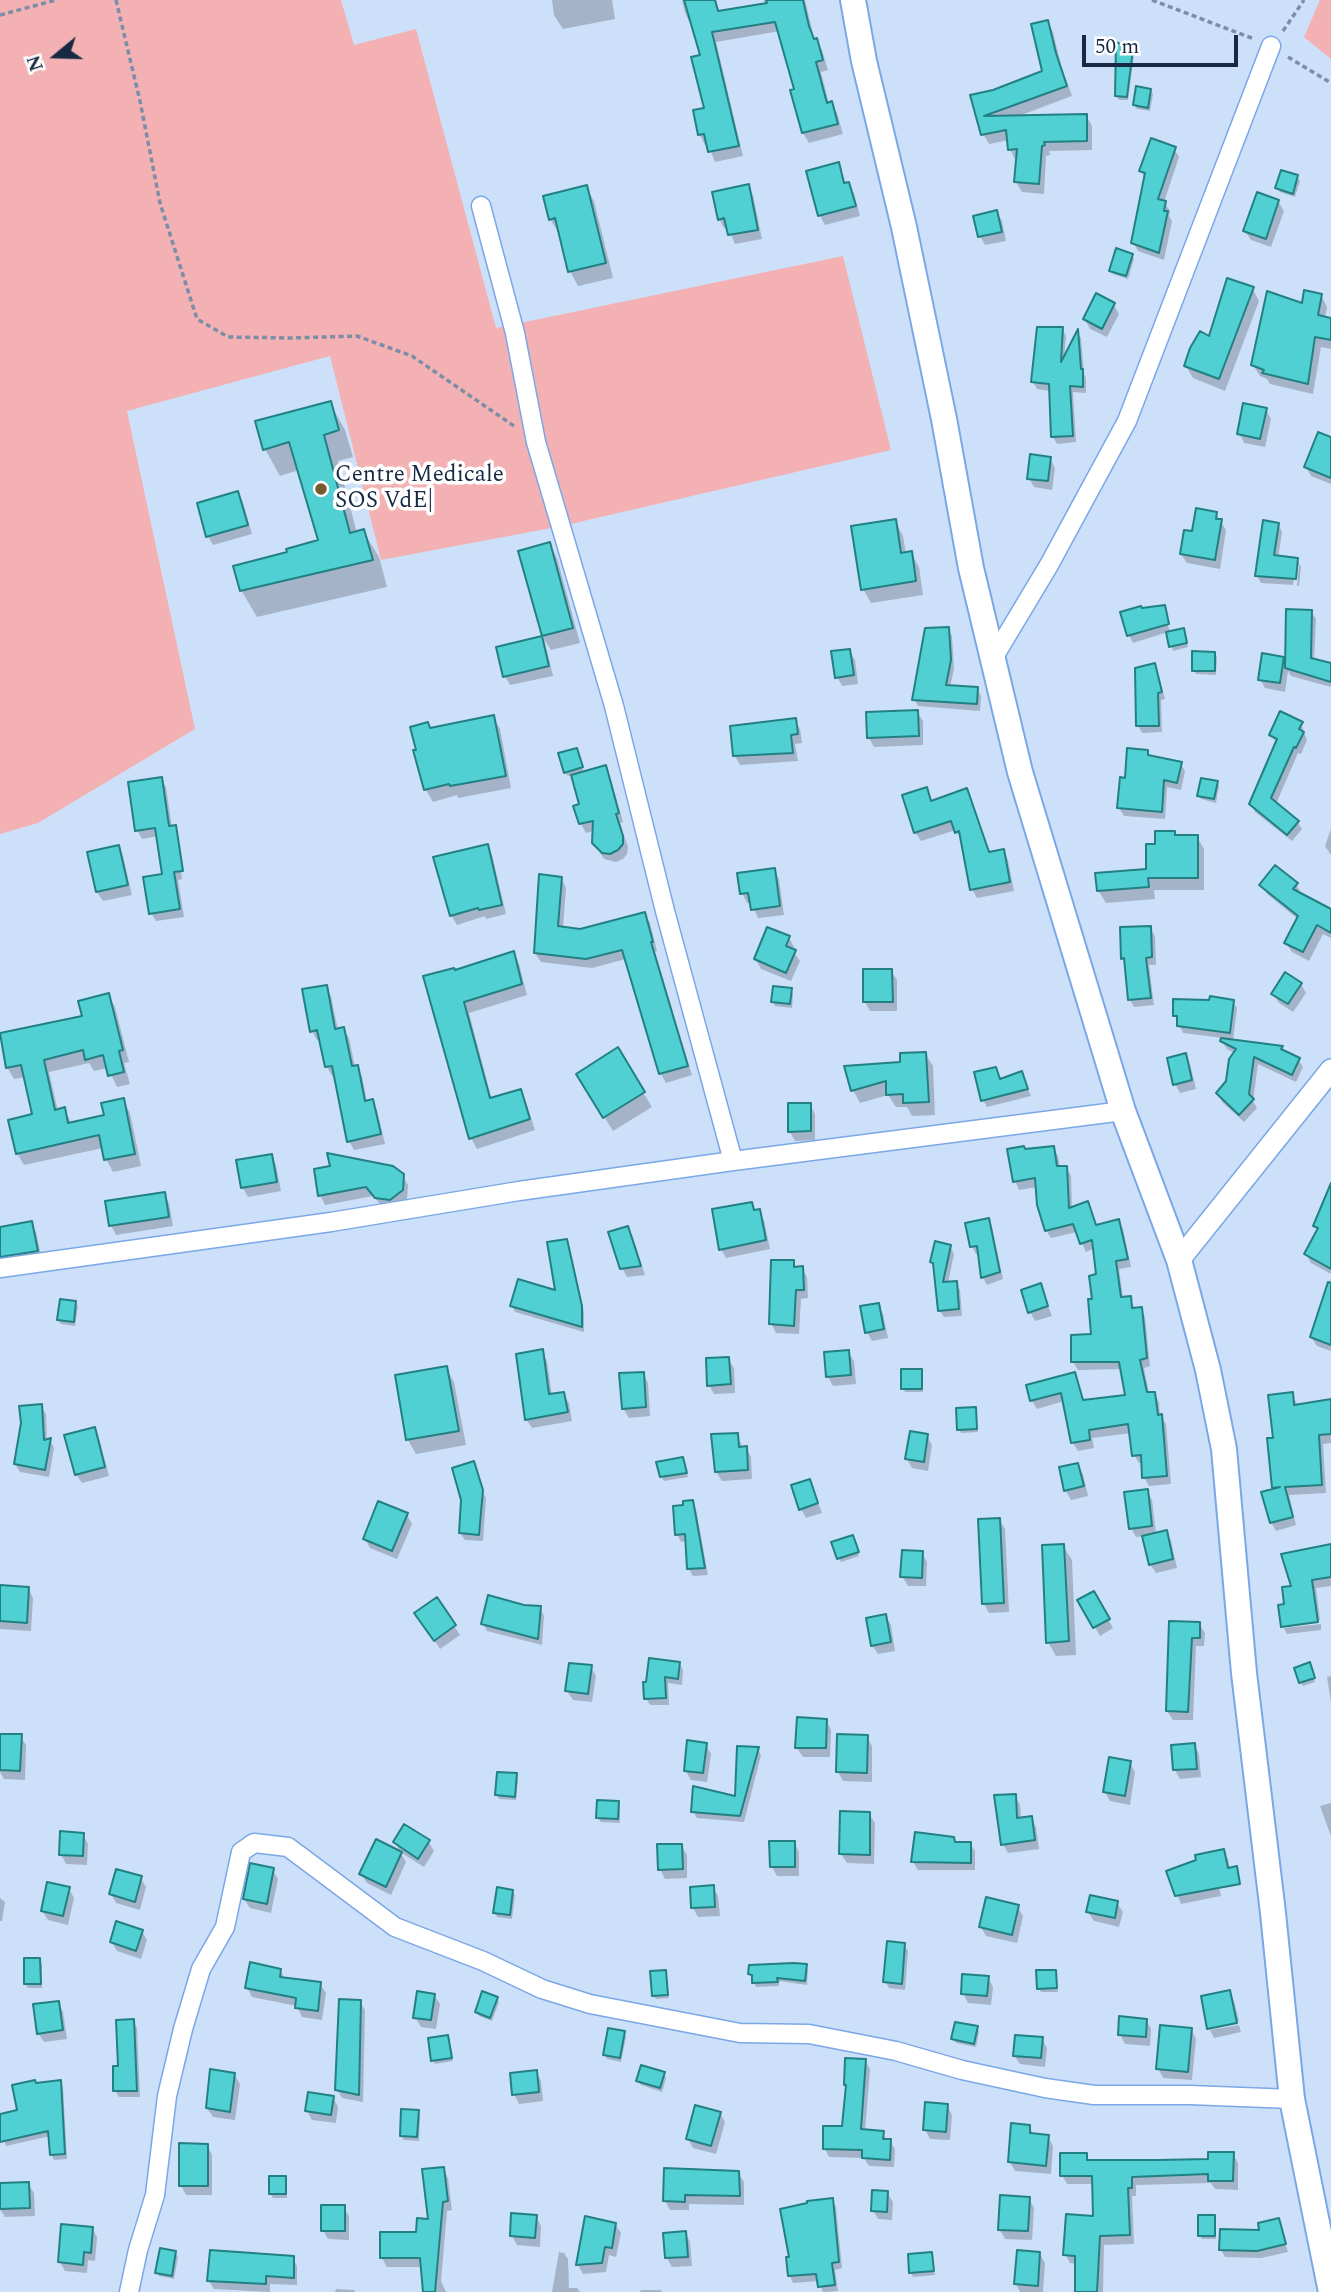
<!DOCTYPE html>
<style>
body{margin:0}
#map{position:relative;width:1331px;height:2292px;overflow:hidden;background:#cde0fa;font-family:Spectral,serif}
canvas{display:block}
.north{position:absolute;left:21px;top:21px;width:70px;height:70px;-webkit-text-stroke:5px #fff;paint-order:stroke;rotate:251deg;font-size:19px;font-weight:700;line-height:28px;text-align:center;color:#182a43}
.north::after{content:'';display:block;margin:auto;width:24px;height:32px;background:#182a43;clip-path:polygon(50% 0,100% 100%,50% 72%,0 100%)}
.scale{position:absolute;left:1082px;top:35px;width:156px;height:32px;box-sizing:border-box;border:4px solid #182a43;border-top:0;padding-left:9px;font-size:21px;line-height:24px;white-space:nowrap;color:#182a43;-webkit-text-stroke:5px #fff;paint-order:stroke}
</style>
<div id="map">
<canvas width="1331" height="2292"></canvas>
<div class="north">N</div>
<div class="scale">50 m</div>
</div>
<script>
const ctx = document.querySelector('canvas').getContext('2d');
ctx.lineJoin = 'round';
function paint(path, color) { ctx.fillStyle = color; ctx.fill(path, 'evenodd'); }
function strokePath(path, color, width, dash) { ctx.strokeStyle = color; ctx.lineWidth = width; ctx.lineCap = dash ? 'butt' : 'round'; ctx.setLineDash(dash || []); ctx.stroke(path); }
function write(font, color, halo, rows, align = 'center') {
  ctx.font = font + ' Spectral,serif'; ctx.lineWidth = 7; ctx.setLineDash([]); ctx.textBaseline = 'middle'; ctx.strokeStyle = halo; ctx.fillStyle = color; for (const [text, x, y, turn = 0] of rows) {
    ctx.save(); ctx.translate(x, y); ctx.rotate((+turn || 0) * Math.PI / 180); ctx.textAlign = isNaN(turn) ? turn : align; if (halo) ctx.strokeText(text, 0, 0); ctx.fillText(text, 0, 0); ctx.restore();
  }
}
paint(new Path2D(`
 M0,0H341L354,45L416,29L496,328L843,256L891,450L562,526L381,560L330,356L127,411L195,729L38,823L0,834Z
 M1320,0H1331V59L1304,37Z`), '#f4b1b3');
paint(new Path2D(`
 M552,0H612L615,19L563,29L554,15Z
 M682,0H716L720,13L765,5L764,0H805L814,38L822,50L828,70L821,72L829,104L831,103L837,113L843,134L809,143L803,133L796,90L780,31L716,42L743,156L715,162L708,144L705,145L700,135L706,109L702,56L692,23H690L685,13Z
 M1047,22L1053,32L1061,65L1072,96L1016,117L1086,115L1092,126V150L1049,151L1050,155L1046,156L1044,194L1022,192L1016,182L1018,159H1015L1010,149L1009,140L989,144L983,134L972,97L993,91L1044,72Z
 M1131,50L1134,55L1128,100H1119L1116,96Z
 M1150,90L1153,94L1150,111L1137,109L1134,105Z
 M1174,149L1179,157L1164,202L1170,211L1169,216L1172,221L1164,260L1138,251L1133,242L1146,179L1141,171Z
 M838,164L846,184H848L854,193L860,216L825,225L820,216L808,172Z
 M1297,177L1300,181L1295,197L1280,192L1277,188Z
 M748,186L753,195L762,239L735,244L728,227L724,228L719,219Z
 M586,187L594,201L613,278L578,286L570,271L559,233L550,219Z
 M1278,201L1284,211L1271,247L1251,240L1245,231Z
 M996,212L1002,221L1006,241L985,245L980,236Z
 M1132,255L1134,259L1128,279L1113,274L1111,270Z
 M1252,288L1259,301L1225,391L1193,378L1186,366Z
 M1321,295L1327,307L1325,318L1331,320V349L1321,347L1313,394L1270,384L1267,379L1260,376L1253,365L1303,305Z
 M1114,305L1119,314L1107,337L1090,329L1085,319Z
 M1062,329L1066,336L1064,359L1078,333L1081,338L1084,374L1086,378V393L1073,392L1076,442L1057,444L1053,437L1051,391L1037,389L1033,382Z
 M330,403L345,430L353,457L338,461L357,533L363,531L379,557L387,587L257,617L241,590L289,553L320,541L299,470L280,476L265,449Z
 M1266,410L1271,419L1265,447L1244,443L1239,433Z
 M1331,439V484L1311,476L1306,467Z
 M1050,458L1055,468L1052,490L1034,487L1029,478Z
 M238,493L243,502L252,534L213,545L208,536Z
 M1216,514L1226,530L1220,569L1187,563L1181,554L1194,533Z
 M895,521L903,536L906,554L911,553L919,567L923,595L871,603L863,589Z
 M1278,524L1282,532L1278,558L1297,560L1301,567L1299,586H1297L1299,565H1296L1293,585L1261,583L1257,576Z
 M549,544L557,558L580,643L551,650L544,639L553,676L510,685L505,676L498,648L544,638L520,552Z
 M1164,607L1170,623L1166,616L1163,617L1171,632L1183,630L1188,647L1173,651L1168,632L1133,643L1129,635L1142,610Z
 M1311,612L1316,619L1314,661L1331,665V687L1291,676L1288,671L1285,692L1265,688L1260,679L1283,658L1286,664Z
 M948,629L952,636L954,669L950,687L977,689L981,696L980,711L918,706L914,699Z
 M849,651L855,660L858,684L842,686L837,677Z
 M1214,653L1217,657L1216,675L1196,674L1194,670Z
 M1154,665L1158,673L1165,699L1161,700L1162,732L1142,733L1138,725Z
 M917,712L923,721V745L874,747L869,738Z
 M493,717L500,729L511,788L458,798L457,795L433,802L426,790L415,752L430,729Z
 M795,720L800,729L802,743L795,744L798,761L740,765L735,756Z
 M1301,723L1307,740L1301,754L1298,753L1276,804L1297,822L1302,829L1292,841L1255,812L1251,804L1277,743L1271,735Z
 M1147,752L1150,757L1180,763L1185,771L1181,790L1167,787L1165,819L1124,816L1119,808L1127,780Z
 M579,754L584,773L605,767L610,776L623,822L620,823L628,847L627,854L623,859L616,862L604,859L594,842V831L586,833L581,824L576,807L582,805L573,775L568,776L565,772Z
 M161,779L166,787L172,828L175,827L178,833H175L182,879L178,880L184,917L156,921L151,913L164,875L158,836L142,839L137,830Z
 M1217,782L1219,786L1216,803L1201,799L1199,795Z
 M926,789L933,802L966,790L990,853L1003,851L1008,860L1014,891L977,898L972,889L962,841L956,830L921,841L915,832Z
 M1331,829V855L1325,846Z
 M1174,833L1176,836L1197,837L1204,849V890H1154L1155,899L1106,903L1098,890L1148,871L1157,846Z
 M487,846L492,855L506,914L486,919L485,916L457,925L451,915Z
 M118,847L123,856L132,895L103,901L97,892L89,854Z
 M774,870L779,879L784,915L758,918L751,902L747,903L742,893Z
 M561,878L566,888L563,928L580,930L644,914L650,923L657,951L655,952L692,1075L666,1083L661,1074L626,959L592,968L541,962L535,953Z
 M1296,884L1301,893L1300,895L1331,911V938L1323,934L1309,961L1292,952L1286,943L1299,920L1267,894L1261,885Z
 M1150,928L1155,936L1156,965H1149L1154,1005L1134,1007L1130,1000L1127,965L1123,958Z
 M789,938L794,947L793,951L800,961L791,981L761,969L756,959Z
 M513,953L519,964L527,995L469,1013L492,1100L520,1091L526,1102L535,1130L477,1149L471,1138L455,972Z
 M891,971L897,980V1011H870L865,1002Z
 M1301,984L1306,993L1293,1012L1279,1003L1273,994Z
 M326,987L331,996L338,1030L343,1029L349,1038L355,1067H357L362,1076L367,1102L372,1101L377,1110L385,1144L354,1150L349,1141L336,1075L332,1076L327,1067L321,1039L317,1040L312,1031Z
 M791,989L793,994L792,1008L775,1006L773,1002Z
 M108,995L115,1007L129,1062L124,1063L130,1084L117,1087L108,1068L94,1071L89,1063L49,1072L58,1111L64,1109L72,1124L106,1117L123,1100L130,1113L141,1166L113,1172L106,1159L103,1148L24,1165L17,1153L35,1116L26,1077L14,1079L7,1067L84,1018Z
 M1233,1001L1237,1008L1233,1041L1282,1047L1285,1053L1298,1059L1303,1067L1296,1082L1258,1064L1253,1101L1257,1108L1244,1122L1222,1102L1218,1094L1228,1082L1235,1053L1227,1049L1222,1041L1223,1038L1183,1033L1175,1015Z
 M617,1050L652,1107L613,1131L586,1088Z
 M925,1053L933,1066L935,1115L912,1116L907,1107H896L888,1095L860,1103L853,1090Z
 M1185,1055L1190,1064L1196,1089L1180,1093L1175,1084Z
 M995,1069L1001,1080L1021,1073L1031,1096L987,1107L983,1100Z
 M810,1105L815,1114V1140L795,1141L790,1132Z
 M1053,1147L1058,1156L1060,1168L1066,1167L1071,1176L1072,1208L1087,1203L1097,1227L1118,1221L1123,1229L1131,1267L1119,1269L1123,1298H1130L1135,1309H1141L1145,1317L1150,1366L1144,1368L1149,1394H1154L1159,1402L1160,1416L1166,1424L1171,1484L1149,1486L1144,1477L1143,1463H1139L1134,1455L1131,1433L1092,1438L1094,1448L1078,1451L1073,1443L1064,1401L1037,1409L1032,1401L1028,1386L1074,1374L1085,1402L1128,1396L1122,1369L1078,1370L1073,1362L1093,1336L1094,1301L1098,1276L1095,1248L1086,1252L1077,1232L1051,1238L1046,1230L1038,1187L1019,1190L1015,1181L1025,1151Z
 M271,1155L276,1165L281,1191L248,1197L243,1188L238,1161Z
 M332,1168L402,1175L408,1185L407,1199L396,1209L382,1206L373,1196L325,1205L320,1195Z
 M1331,1192V1274L1311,1263L1306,1254L1318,1232L1315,1226Z
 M164,1194L169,1203L173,1226L116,1235L111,1225Z
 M751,1204L764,1220L770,1249L726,1258L721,1249Z
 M988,1220L992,1227L1003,1279L987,1285L983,1278L980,1253L976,1254L972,1246Z
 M31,1223L36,1232L42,1260L0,1267V1229Z
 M628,1228L633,1237L645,1275L627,1277L622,1268Z
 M566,1241L569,1247L584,1312V1332L515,1312L512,1306L558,1293Z
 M950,1246L954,1254L948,1283H956L960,1290L962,1316L944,1317L939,1310L935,1268L932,1262Z
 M793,1261L797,1268H802L807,1277L808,1298L801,1299L799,1334L776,1333L771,1323Z
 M1331,1278V1351L1317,1346L1311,1337Z
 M1040,1286L1052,1316L1035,1321L1030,1312Z
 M75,1302L78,1306L75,1326L61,1324L59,1320Z
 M878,1305L883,1314L888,1338L872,1341L867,1332Z
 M542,1351L547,1361L552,1396L563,1394L569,1403L572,1421L532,1428L526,1419Z
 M848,1352L854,1361L856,1384L833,1386L828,1377Z
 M728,1359L734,1368L735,1393L714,1394L709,1385Z
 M446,1368L454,1382L466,1445L416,1454L408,1440L397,1377Z
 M921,1371L923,1375V1392H905L903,1388Z
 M643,1373L648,1383L650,1416L629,1418L623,1408Z
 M1292,1394L1298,1406L1331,1401V1443L1323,1444L1326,1493L1289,1495L1296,1525L1276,1531L1271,1522L1276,1490L1275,1439Z
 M41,1406L46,1414L47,1441L50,1440L54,1448L49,1477L20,1472L15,1464Z
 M975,1408L978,1432L961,1433L959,1429Z
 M94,1429L99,1438L109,1476L82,1483L76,1474Z
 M737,1435L743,1448H746L751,1457L752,1479L722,1481L716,1472Z
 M927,1436L932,1445L928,1471L912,1468L907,1459Z
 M683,1459L688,1477L664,1481L661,1477Z
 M473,1463L486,1499L483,1541L465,1540L460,1533Z
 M1077,1465L1083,1474L1088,1496L1071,1500L1066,1491L1061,1468Z
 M810,1481L822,1513L806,1518L801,1509Z
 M1147,1491L1152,1500L1156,1534L1166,1532L1171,1541L1177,1568L1156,1573L1150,1564L1144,1536L1136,1537L1131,1528Z
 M692,1502L696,1509L708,1575L693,1576L689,1569L687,1541L681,1542L677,1534L685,1507Z
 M407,1515L412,1524L397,1559L370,1548L365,1539Z
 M999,1520L1005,1529L1009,1612L989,1613L984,1604Z
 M854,1541L859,1556L841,1562L839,1558Z
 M1063,1546L1072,1560L1076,1655L1056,1656L1048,1642Z
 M1331,1546V1586L1316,1588L1320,1620L1283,1625V1628L1282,1626L1286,1606L1293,1587Z
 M922,1553L927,1562L926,1586H908L902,1576Z
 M0,1587L28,1588L33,1598L31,1631L0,1629Z
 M1093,1593L1113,1628L1100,1636L1080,1601Z
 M436,1599L460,1635L440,1649L422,1622Z
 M524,1607L540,1608L544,1616L542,1645L487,1631L483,1623Z
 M885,1616L891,1625L895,1651L878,1654L872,1645Z
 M1170,1623L1199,1624L1205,1633L1204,1646H1196L1193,1720H1173L1167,1711Z
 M1321,1624V1630L1287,1634L1284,1628Z
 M679,1663L683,1670L682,1685L668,1683L669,1705H650L646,1698L648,1683Z
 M591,1667L596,1676L592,1702L573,1700L567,1691Z
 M1311,1668L1315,1682L1303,1686L1300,1682Z
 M1331,1676V1702L1327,1677Z
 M826,1720L831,1730L830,1757H803L797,1748Z
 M0,1735L20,1736L26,1745L25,1780L4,1779L0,1772Z
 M867,1737L872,1746V1782L843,1781L838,1772Z
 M705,1744L711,1754L707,1782L691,1780L685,1770Z
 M1194,1745L1199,1754L1201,1777L1180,1779L1175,1770Z
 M758,1749L761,1755L744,1822L697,1818L693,1811L736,1798Z
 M1130,1763L1135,1772L1130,1805L1110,1801L1105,1792Z
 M515,1775L518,1779L516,1800L499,1799L497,1795Z
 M1015,1796L1020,1805L1021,1819L1031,1818L1036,1827L1039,1849L1008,1853L1003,1844Z
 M618,1802L620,1806V1823L601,1822L598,1818Z
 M1331,1803V1836L1320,1806Z
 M869,1814L875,1823L874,1864L847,1863L841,1854Z
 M83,1835L88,1844L87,1865L66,1864L61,1854Z
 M953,1838L956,1843L970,1844L975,1851V1870H918L913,1862Z
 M428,1841L434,1851L424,1867L400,1852L406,1862L391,1895L367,1883L361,1874L401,1853L395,1842Z
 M794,1842L799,1852V1876H777L772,1867Z
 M681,1845L687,1855V1878L665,1879L660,1869Z
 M1223,1851L1228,1859L1232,1879L1218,1883L1221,1896L1181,1904L1168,1872Z
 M273,1870L278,1879L271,1913L250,1908L244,1899Z
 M140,1877L146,1887L140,1910L116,1903L111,1894Z
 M713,1887L718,1896L720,1916L698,1917L693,1908Z
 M69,1889L74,1898L68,1925L48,1920L42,1911Z
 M512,1891L515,1895L512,1919L497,1917L495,1913Z
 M0,1898L5,1902L2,1921H0Z
 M1117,1903L1123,1912L1119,1927L1094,1921L1088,1912Z
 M1017,1906L1023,1916L1017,1943L986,1936L981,1927Z
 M142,1931L147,1940L141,1959L117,1951L112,1942Z
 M904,1945L908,1951L905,1990L889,1988L885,1981Z
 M39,1960L42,1964V1988H28L25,1984Z
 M806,1966L808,1970L807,1985L779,1981V1986L756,1987L750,1974Z
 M280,1970L285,1979L320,1984L326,1993L322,2020L302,2017L297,2006L252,1997L247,1987Z
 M1055,1971L1058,1992H1041L1039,1988Z
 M665,1972L669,1998L656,1999L653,1995Z
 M988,1978L993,1987L991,2005L968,2003L963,1993Z
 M1229,1992L1234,2001L1239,2021L1209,2027V2029L1203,1997Z
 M434,1995L440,2004L436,2029L421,2027L415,2017Z
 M496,1998L499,2002L492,2021L479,2016L477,2012Z
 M58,2002L63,2012L67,2039L44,2042L38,2033Z
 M360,2002L365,2010L363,2102L342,2098L337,2089Z
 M1146,2020L1151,2029L1150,2046L1125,2044L1120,2034Z
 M133,2021L137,2028L140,2097H119L115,2090Z
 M1239,2025L1241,2032L1214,2038L1210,2030Z
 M977,2028L979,2032L976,2047L956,2043L953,2039Z
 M1191,2029L1196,2039L1192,2080L1163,2078L1158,2068Z
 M624,2032L626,2037L621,2062L607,2059L605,2055Z
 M448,2037L453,2061L435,2064L433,2060Z
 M1042,2039L1047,2048L1045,2067L1020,2064L1014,2055Z
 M865,2061L870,2069L865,2132L883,2133L888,2141H890L895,2149L894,2167L869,2166L864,2158L829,2157L825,2149L843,2128L847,2088L845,2085Z
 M536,2072L541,2081L543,2101L519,2104L514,2094Z
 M234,2074L240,2084L235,2120L213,2117L207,2108Z
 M664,2074L666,2078L662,2092L641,2085L638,2081Z
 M60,2082L63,2087L67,2159L54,2160L51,2154L50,2136L6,2146L0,2127V2116L19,2112L36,2085Z
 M333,2097L338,2107L336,2123L312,2120L307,2111Z
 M947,2106L952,2115L950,2140L930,2139L925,2129Z
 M418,2112L420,2116L419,2141L404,2140L401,2136Z
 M720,2113L725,2122L716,2154L693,2148L688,2138Z
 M1029,2127L1034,2135L1048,2137L1053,2146L1051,2174L1015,2171L1010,2162Z
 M207,2145L212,2155V2195H186L181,2185Z
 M1233,2154L1238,2163V2190L1215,2189L1211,2183L1136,2185V2196H1132L1134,2244L1104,2245L1103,2292H1077V2264L1070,2263L1065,2254L1095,2218L1094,2184H1067L1062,2175L1086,2155L1089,2162L1210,2160Z
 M443,2169L448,2178L452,2210L447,2211L441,2281L446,2292H425L422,2267H387L382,2258L418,2234L430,2221Z
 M738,2173L744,2182V2205L689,2204V2210H670L665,2201Z
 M285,2178L287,2182V2198H273L271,2194Z
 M28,2184L34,2193L35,2216L5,2217L0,2209V2185Z
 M887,2193L893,2202L892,2220L878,2219L873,2210Z
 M1029,2199L1034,2208L1032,2240L1005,2239L1000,2230Z
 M832,2200L836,2207L842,2268L835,2270L838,2291L823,2292L819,2281L793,2283L790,2276Z
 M344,2207L349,2216V2240L328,2239L323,2230Z
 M536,2216L541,2226L540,2247L517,2245L512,2236Z
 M1214,2217L1216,2221V2239H1202L1199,2235Z
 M1278,2220L1288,2252L1261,2258L1225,2257L1221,2250Z
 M615,2224L621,2233L616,2257L609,2255L606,2272L583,2274L578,2265Z
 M92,2228L97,2237L95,2261L88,2260L87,2273L65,2271L60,2262Z
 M685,2232L690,2242L692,2266L672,2267L667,2258Z
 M559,2252L564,2253L568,2259L569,2288H577L580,2292H552Z
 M175,2253L178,2257L174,2279L159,2276L157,2272Z
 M1039,2253L1045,2263L1043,2292H1020L1016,2284Z
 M931,2254L935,2275L913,2277L911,2273Z
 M293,2258L297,2266V2285L270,2284V2292L214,2289L209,2281Z
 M336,2289L354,2290L355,2292H335Z
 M641,2290H661L662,2292H640Z`), '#0003');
const building = new Path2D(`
 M684,0H715L718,11L767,3L766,0H803L809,26L814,39L817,38L823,60L816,62L827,103L832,101L838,124L802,133L790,90L794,89L775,22L712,32L739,146L708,152L704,134L698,135L693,110L704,108L691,57L700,55Z
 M1048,20L1056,53L1067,86L984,116L1087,114V141L1044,142L1045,145L1042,146L1039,184L1014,182L1017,149L1008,150L1006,130L981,135L970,95L993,90L1042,71L1031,24Z
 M1116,42L1133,49L1127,97L1115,96Z
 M1136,86L1151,89L1148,108L1133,105Z
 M1151,138L1176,147L1158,199L1166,201L1164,211H1168L1159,253L1131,243L1145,173L1139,171Z
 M839,162L844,183L849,182L856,206L818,216L806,171Z
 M1281,170L1298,175L1293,194L1275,188Z
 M749,184L758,230L728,235L724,218L718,220L712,192Z
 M587,185L606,263L568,272L555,218L549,220L543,196Z
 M1257,192L1279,200L1266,239L1243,231Z
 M997,210L1002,232L978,237L973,216Z
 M1116,248L1133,254L1126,276L1109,271Z
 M1227,278L1254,287L1219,379L1184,366L1190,348L1200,331L1209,336Z
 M1304,290L1322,294L1318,315L1331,318V340L1315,337L1308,384L1262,373L1264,370L1251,365L1267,291L1302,303Z
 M1096,293L1115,303L1102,329L1083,319Z
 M1037,327H1063L1061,362L1078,329L1081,369H1083V387L1070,386L1073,436L1051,437L1049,384L1031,382Z
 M331,401L339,430L324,435L350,533L364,529L373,560L240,591L233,566L287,552L286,549L318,540L289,442L263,450L255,421Z
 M1243,403L1267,408L1260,439L1237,434Z
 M1318,432L1331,437V478L1304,467Z
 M1030,454L1051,457L1048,481L1027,479Z
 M238,491L248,525L206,537L197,503Z
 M1196,508L1217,512L1216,519H1222L1215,560L1180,554L1184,530L1192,531Z
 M896,519L901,553L912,551L916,581L861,590L851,526Z
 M1263,520L1279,523L1274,555L1298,558L1296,579L1255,576Z
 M550,542L573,628L542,636L518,551Z
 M1165,605L1169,624L1127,636L1120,612L1141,606L1142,608Z
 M1286,609L1312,610L1311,658L1331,663V682L1285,668Z
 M949,627L951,660L946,685L978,687L977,704L912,700L925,628Z
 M1184,628L1187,643L1169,647L1166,632Z
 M542,636L549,666L503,677L496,647Z
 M850,649L854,675L835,678L831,651Z
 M1192,651L1215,652V671H1192Z
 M1262,653L1284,657L1280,683L1258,680Z
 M1155,663L1162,692L1158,693L1159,726H1136L1135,668Z
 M918,710L919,736L867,738L866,712Z
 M1280,711L1303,722L1299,729L1304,732L1296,748L1294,747L1271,798L1299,821L1287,835L1249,804L1277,739L1269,735Z
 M494,715L506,776L450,786L449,784L424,790L413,750H416L410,727L428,722L430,728Z
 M796,718L798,734L791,735L793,753L733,756L730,726Z
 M577,748L583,767L564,773L558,753Z
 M1127,748L1148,750V755L1182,762L1177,783L1164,780L1162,812L1117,808L1120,777L1125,778Z
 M606,765L619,813L616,814L623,836V844L618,850L610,854L602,853L592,843L593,821L579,824L573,806L579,804L571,775Z
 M162,777L169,826L176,825L183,871L174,872L180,909L149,914L143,877L162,874L155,828L135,831L128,782Z
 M1201,778L1218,781L1214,799L1197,796Z
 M927,787L931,801L967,788L989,852L1004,849L1010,882L970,890L959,831L955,833L951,821L914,833L902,795Z
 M1155,831H1175V835H1198V878H1148L1149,887L1097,891L1095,873L1146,869V844H1155Z
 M488,844L502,905L479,910L478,908L450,916L433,857Z
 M119,845L128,885L96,892L87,852Z
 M1275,865L1298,883L1293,889L1331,909V933L1317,925L1303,952L1284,943L1298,916L1259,885Z
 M775,868L780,906L751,910L748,893L740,894L737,873Z
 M539,874L562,877L558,926L580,929L645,912L653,942H651L688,1066L659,1074L622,950L586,959L534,953Z
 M1151,926L1152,957L1146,958L1151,998L1128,1000L1124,958L1121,959L1120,927Z
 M767,927L790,936L786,946L796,950L786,973L754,959Z
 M514,951L522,984L464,1002L490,1098L521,1089L530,1119L469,1139L423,976L454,968L455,970Z
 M863,969H892L893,1002H863Z
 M1285,972L1302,983L1288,1004L1271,994Z
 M327,985L335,1029L344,1027L352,1066L358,1065L365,1101L373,1099L381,1134L347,1142L332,1066L325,1067L317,1030L310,1032L302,989Z
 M773,986L792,988L790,1004L771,1002Z
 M109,993L123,1050L119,1051L124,1072L108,1076L103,1055L85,1060L83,1050L44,1060L55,1110L65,1107L68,1123L104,1115L101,1103L124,1098L135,1154L104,1160L99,1135L16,1154L8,1120L32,1114L21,1065L6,1068L0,1033L82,1016L78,1001Z
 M1210,996L1234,1000L1230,1033L1177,1026V1016H1173V999L1209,1000Z
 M1221,1038L1283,1046L1281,1049L1300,1058L1292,1075L1254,1057L1249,1094L1254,1099L1239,1115L1216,1093L1226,1081L1229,1059L1236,1049L1220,1041Z
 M618,1047L645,1092L603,1118L576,1074Z
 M926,1052L929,1102L903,1103V1094L886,1095V1081L851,1091L844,1066L900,1062V1053Z
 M1186,1053L1192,1080L1173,1085L1167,1058Z
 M996,1067L1000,1079L1022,1071L1028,1089L981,1101L974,1072Z
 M788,1103H811V1131L788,1132Z
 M1024,1146L1025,1149L1054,1146L1057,1166H1067L1069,1208L1088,1201L1096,1225L1119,1219L1128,1259L1116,1261L1121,1297L1131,1296L1132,1308L1142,1307L1147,1358L1140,1360L1147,1392H1155L1158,1415L1162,1414L1167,1476L1142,1478L1141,1455L1132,1456L1128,1424L1089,1430L1090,1440L1071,1443L1061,1393L1030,1401L1026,1385L1075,1372L1083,1400L1125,1395L1119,1362H1071V1335L1091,1334L1088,1299H1092L1089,1276L1096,1274L1092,1240L1080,1244L1073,1224L1045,1231L1037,1205L1035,1178L1013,1182L1007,1149Z
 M327,1153L393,1166L404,1174L403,1190L390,1200L375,1198L366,1187L318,1196L314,1169L330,1166Z
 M272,1154L277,1182L241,1188L236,1160Z
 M1331,1183V1269L1304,1254L1318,1228L1313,1226Z
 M165,1192L169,1217L109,1226L105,1201Z
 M752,1202L754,1210L760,1209L766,1240L719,1250L712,1209Z
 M989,1218L1000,1272L981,1278L977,1246L970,1247L965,1223Z
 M32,1221L38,1251L0,1257V1227Z
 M628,1226L641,1266L620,1269L608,1232Z
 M567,1239L582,1306V1327L510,1306L518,1279L555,1290L547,1242Z
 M935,1241L951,1245L943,1282L957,1281L959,1309L938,1311L933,1263L930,1262Z
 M771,1260H794V1267L803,1266L804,1290H796L794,1326L769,1324Z
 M1328,1282L1331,1283V1345L1310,1337Z
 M1041,1283L1048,1306L1028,1313L1021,1290Z
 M60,1299L76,1301L74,1322L57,1320Z
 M879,1303L884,1329L865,1333L860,1306Z
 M543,1349L549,1394L564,1392L568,1412L525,1420L516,1354Z
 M849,1350L851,1375L826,1377L824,1352Z
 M729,1357L731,1384L707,1386L706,1358Z
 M447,1366L459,1431L406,1440L395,1375Z
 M901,1369H922V1389H901Z
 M644,1372L646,1407L622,1409L619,1373Z
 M1293,1392L1294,1405L1331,1399V1434L1319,1435L1322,1485L1285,1487L1293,1517L1270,1523L1261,1492L1280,1487L1272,1488L1267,1438H1273L1268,1395Z
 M42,1404L44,1440L51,1438L45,1470L14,1464L21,1423L19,1406Z
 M976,1407L977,1429L957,1430L956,1408Z
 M95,1427L105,1467L75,1475L64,1435Z
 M910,1431L928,1434L924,1462L905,1459Z
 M738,1433L739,1447L747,1446L748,1470L715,1472L711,1434Z
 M683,1457L687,1473L660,1477L656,1462Z
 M474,1461L483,1490L479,1535L459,1533L461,1500L452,1468Z
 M1078,1463L1084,1486L1064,1491L1059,1467Z
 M810,1479L818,1503L799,1510L791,1485Z
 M1148,1489L1152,1526L1129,1529L1124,1492Z
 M693,1500L705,1568L687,1569L685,1534L675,1535L673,1506L683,1505V1501Z
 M378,1501L408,1513L392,1551L363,1539Z
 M1000,1518L1004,1603L982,1604L978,1519Z
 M1167,1530L1173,1559L1149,1565L1142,1536Z
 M853,1535L859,1552L837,1559L831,1542Z
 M1064,1544L1069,1641L1046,1643L1042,1545Z
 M1331,1544V1577L1312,1580L1318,1622L1281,1627L1278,1605L1284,1604L1282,1587L1291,1586L1281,1554Z
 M902,1550L923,1551L922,1578L900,1577Z
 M0,1585L29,1587L27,1623L0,1621Z
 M1094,1591L1110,1619L1093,1628L1077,1600Z
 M488,1595L524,1605L541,1606L538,1639L481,1624Z
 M437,1597L456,1625L434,1641L414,1613Z
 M886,1614L891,1642L871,1646L866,1618Z
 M1169,1621L1200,1622V1638H1192L1188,1712L1166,1711Z
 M649,1658L680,1662L678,1679L665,1677L666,1698L644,1699L643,1682H646Z
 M1310,1662L1315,1678L1299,1683L1294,1668Z
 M569,1663L592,1665L588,1694L565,1691Z
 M797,1717L827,1719L826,1748H795Z
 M0,1734H22L20,1771L0,1770Z
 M837,1734L868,1735L867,1773L836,1772Z
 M687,1740L707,1743L703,1773L684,1771Z
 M1195,1743L1197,1769L1173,1770L1171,1745Z
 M737,1746L759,1747L740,1816L691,1812L693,1786L735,1796Z
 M1109,1757L1131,1761L1125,1796L1103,1792Z
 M497,1772L517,1773L515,1797L495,1795Z
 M1016,1794L1017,1818L1032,1816L1035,1840L1001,1845L994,1795Z
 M597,1800L619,1801L618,1819L596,1818Z
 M840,1811L870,1812V1855L839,1854Z
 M404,1824L430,1840L418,1859L393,1842Z
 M60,1831L84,1833L83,1856L59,1855Z
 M915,1832L954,1837L955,1842H971V1863L911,1862Z
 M376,1839L402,1852L386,1887L359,1874Z
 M769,1841H795V1867H770Z
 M657,1844H682L683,1869L658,1870Z
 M1224,1849L1228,1868L1237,1866L1240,1884L1175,1896L1166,1871L1196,1860L1195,1855Z
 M250,1863L274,1868L267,1904L243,1899Z
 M116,1869L142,1876L135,1902L109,1894Z
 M47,1882L70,1887L63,1916L41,1911Z
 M714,1885L715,1907L691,1908L690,1887Z
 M497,1887L513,1890L510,1915L493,1913Z
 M1090,1895L1118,1901L1115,1918L1086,1912Z
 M986,1897L1019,1905L1012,1935L979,1927Z
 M116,1921L143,1930L136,1951L110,1942Z
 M887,1941L905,1943L902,1984L883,1982Z
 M24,1958H40L41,1984H24Z
 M250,1962L281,1969L280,1977L321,1982L318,2011L295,2008L296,1998L245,1988Z
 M794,1963L807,1964L805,1981L777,1978L778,1982L752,1983V1975L748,1974L749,1965Z
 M666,1970L668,1995L652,1996L650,1971Z
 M1036,1970H1056L1057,1988L1037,1989Z
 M962,1974L989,1976L987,1996L961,1994Z
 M1230,1990L1237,2023L1207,2029L1201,1996Z
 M417,1991L435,1994L431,2020L413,2018Z
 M482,1991L498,1997L490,2018L475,2012Z
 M339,1999L361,2000L359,2095L335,2090Z
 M59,2001L63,2030L37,2034L33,2004Z
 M1119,2016L1147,2019L1146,2037L1118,2035Z
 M134,2019L137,2091H113V2066H118L116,2020Z
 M955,2022L978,2026L974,2044L951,2039Z
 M1160,2025L1192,2028L1188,2072L1156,2069Z
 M608,2028L625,2031L620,2058L603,2055Z
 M448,2035L452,2058L431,2061L428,2038Z
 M1015,2035L1043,2037L1041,2058L1013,2056Z
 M845,2058L866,2059L861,2129L884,2131L883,2139H891L890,2160L862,2158V2150L823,2149V2126H842L846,2085H844Z
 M641,2065L665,2072L660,2088L636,2081Z
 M210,2069L235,2073L230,2112L206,2108Z
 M537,2070L539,2092L512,2095L510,2073Z
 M35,2080L36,2083L61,2080L65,2154L50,2155L48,2131L0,2142V2114L17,2110L12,2085Z
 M308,2092L334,2096L331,2115L305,2111Z
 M925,2102L948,2104L946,2132L923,2130Z
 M695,2105L721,2112L711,2146L686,2139Z
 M401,2109L419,2110L417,2137L400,2136Z
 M1011,2123L1030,2125V2133L1049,2135L1046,2166L1008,2162Z
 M179,2143L208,2144V2186H179Z
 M1208,2152H1234L1233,2181H1208V2174L1132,2177V2188H1128L1130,2235L1100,2236L1097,2292H1075V2256L1063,2255L1066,2214L1093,2216L1092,2176H1060V2153H1087V2160H1158L1208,2159Z
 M444,2167L448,2201L443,2202L435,2292H423L420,2258H380V2232H416L417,2218L428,2219L422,2169Z
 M664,2168L739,2171L740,2196L685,2195V2202L663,2201Z
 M269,2176H286V2194H269Z
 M29,2182L30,2208L0,2209V2183Z
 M872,2190L888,2191L887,2212L871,2211Z
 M1000,2195L1030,2197L1028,2231L998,2230Z
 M833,2198L839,2262L832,2263L835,2285L818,2287L816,2274L788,2276L786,2257H789L780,2209L807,2203V2201Z
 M321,2205H345V2231H321Z
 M511,2213L537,2215L535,2238L510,2236Z
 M1198,2215H1215V2236H1198Z
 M585,2216L616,2223L612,2248L605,2247L602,2263L576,2265Z
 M1279,2218L1286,2244L1257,2251L1219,2250L1220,2229L1259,2230L1258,2223Z
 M61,2224L93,2227L91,2253L84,2252L83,2265L58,2262Z
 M686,2231L688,2257L665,2258L663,2233Z
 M160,2248L176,2251L172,2276L155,2273Z
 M210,2250L294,2256V2278L266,2276V2284L207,2281Z
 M1017,2250L1040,2252L1038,2286L1014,2284Z
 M932,2252L934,2271L909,2273L908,2254Z`);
paint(building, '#50d0d2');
strokePath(building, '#228082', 2);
const minor = new Path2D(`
 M481,206L515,333L536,442L614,706L665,911L733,1161
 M992,660L1049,565L1127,421L1271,46
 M0,1268L331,1222L519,1191L733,1161L1123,1111
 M129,2292L138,2250L155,2195L167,2096L183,2029L201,1969L225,1927L241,1852L254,1843L288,1847L395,1927L483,1961L542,1989L590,2004L740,2033L809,2034L896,2051L962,2070L1045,2088L1094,2095H1190L1292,2099`);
const tertiary = new Path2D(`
 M1179,1260L1331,1070`);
const secondary = new Path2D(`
 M853,0L864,61L904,227L944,419L971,568L1020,772L1123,1111L1179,1260L1208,1370L1224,1449L1244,1673L1273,1913L1292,2099L1331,2292`);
strokePath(minor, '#7aa7e6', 21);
strokePath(tertiary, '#7aa7e6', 24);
strokePath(secondary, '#7aa7e6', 28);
strokePath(new Path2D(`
 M116,0L140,101L160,203L197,319L228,337L292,338L357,336L412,356L514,426
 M1152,0L1254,39
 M0,15L56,0
 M1283,31L1304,0
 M1288,57L1331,83`), '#7b8da7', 3.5, [5, 3.5]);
strokePath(minor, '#fff', 18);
strokePath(tertiary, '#fff', 21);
strokePath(secondary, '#fff', 24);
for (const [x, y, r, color] of [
 [321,489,7,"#76592c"]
]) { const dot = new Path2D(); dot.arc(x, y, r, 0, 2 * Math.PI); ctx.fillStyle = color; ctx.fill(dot); strokePath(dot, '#fff', 2.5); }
write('23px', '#182a43', '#fff', [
 ["Centre Medicale",335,476],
 ["SOS VdE|",335,502]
], 'left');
</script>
